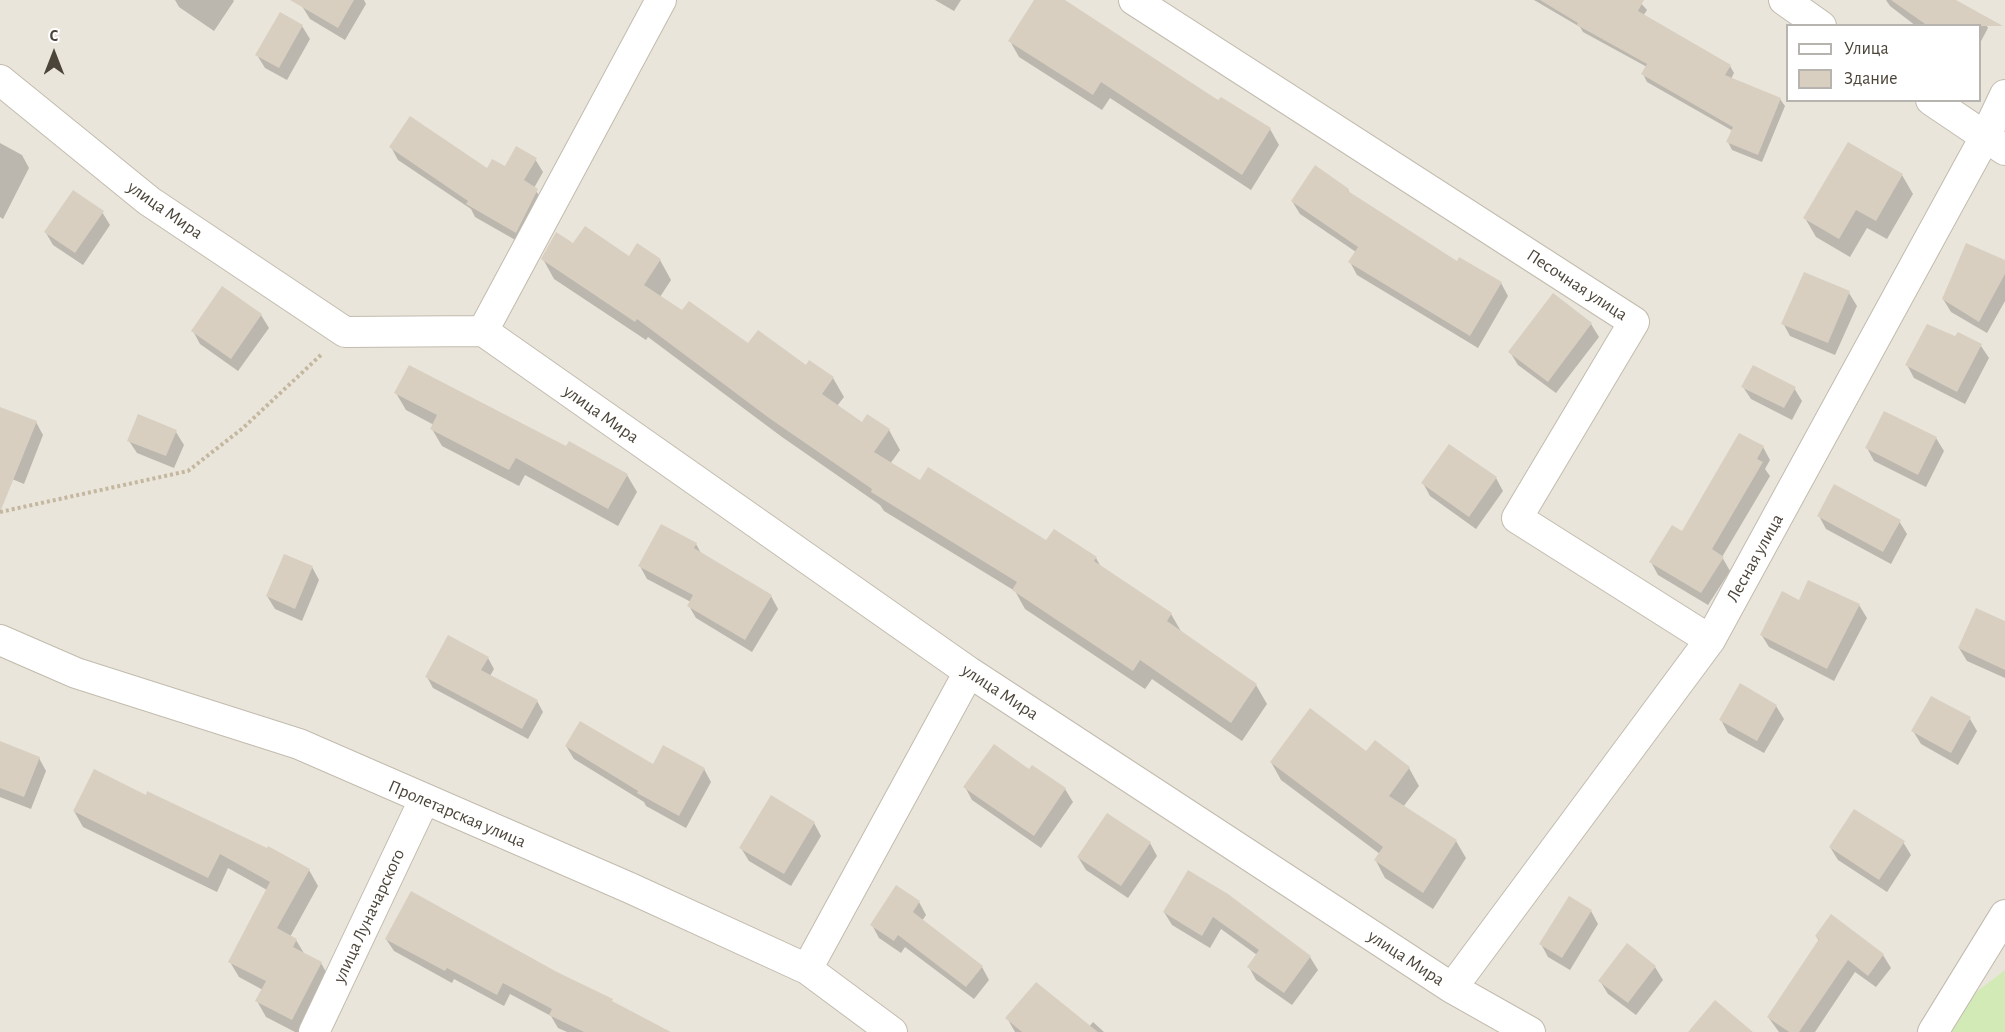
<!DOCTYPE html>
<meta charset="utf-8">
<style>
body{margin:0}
#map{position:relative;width:2005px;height:1032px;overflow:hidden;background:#f6f3ec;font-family:"Alegreya Sans",sans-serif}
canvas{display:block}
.legend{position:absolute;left:1786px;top:24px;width:195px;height:78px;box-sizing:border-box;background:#fff;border:2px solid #b7b4b0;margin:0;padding:8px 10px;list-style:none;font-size:18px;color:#4b4439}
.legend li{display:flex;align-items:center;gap:12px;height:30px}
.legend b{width:30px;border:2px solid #b7b4b0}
.north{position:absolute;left:24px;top:24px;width:60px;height:60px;-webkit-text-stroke:4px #fff;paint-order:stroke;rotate:0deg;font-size:16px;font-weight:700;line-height:24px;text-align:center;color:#4b4439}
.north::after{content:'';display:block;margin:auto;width:21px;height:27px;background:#4b4439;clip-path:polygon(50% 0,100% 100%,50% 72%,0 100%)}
</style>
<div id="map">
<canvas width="2005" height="1032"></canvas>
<ul class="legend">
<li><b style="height:8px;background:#fff"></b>Улица</li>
<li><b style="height:16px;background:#d8cfc1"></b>Здание</li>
</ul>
<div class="north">С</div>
</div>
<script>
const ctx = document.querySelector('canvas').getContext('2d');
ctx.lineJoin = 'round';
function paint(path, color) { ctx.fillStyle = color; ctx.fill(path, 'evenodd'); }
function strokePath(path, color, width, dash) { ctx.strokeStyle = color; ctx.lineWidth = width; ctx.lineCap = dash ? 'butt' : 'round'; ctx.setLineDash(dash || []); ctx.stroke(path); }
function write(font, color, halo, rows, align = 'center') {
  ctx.font = font + ' "Alegreya Sans",sans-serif'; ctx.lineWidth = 6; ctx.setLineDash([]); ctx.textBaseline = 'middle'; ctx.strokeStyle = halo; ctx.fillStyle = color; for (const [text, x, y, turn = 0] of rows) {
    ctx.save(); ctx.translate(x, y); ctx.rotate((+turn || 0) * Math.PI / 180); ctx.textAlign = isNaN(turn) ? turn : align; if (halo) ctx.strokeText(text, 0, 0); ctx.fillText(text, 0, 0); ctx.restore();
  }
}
paint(new Path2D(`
 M0,0H2005V1032H0ZM1788,26H1980V100H1788Z`), '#eae5da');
paint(new Path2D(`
 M2005,970V1032H1934L1940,1020Z`), '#d2eab5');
paint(new Path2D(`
 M175,0H233L234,1L214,31L179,7Z
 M306,0H364L366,4L345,40L310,19L302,6Z
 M935,0H961L954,11Z
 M1036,0H1061L1219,102L1270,129L1279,145L1251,190L1110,98L1102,110L1019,57L1010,41Z
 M1534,0H1638L1647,10L1643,16L1730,66L1734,73L1731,79L1780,99L1785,106L1762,162L1732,150L1728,142L1733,131L1647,82L1643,74L1647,67L1583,32L1580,27Z
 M1886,0H1953L1980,15L1988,28L1980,43V26H1916L1890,6Z
 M302,26L310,39L287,80L265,68L257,55Z
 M0,143L22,155L29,168L3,219L0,217Z
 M391,147L487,170L505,168L535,159L543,172L534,188L544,203L524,245L475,217L471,209L398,160Z
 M1902,175L1913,194L1887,239L1867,228L1850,257L1816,237L1805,218Z
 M1348,190L1352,196L1458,263L1501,283L1508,296L1478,348L1357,275L1350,262L1356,252L1300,214L1292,201Z
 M102,212L110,225L83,265L53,245L46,233Z
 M573,245L629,258L638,245L660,260L671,280L660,297L683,312L748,345L833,378L844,397L837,406L862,424L889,430L900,450L890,464L920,482L1047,542L1096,558L1101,567L1171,614L1182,633L1256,685L1267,704L1242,741L1152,679L1145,689L1025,609L1015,591L884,511L880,505L782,437L648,337L646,340L554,279L543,259Z
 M2005,261V301L1987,333L1951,312L1943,299Z
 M1849,293L1857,306L1835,355L1790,336L1783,323Z
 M261,315L269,328L238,371L200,344L193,331Z
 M1591,324L1599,337L1556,393L1518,365L1510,352Z
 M1958,334L1981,346L1989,358L1965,404L1914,378L1907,365L1956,338Z
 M1743,387L1794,388L1802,401L1792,420L1751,399Z
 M396,393L567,448L627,475L637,492L618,526L525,475L519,486L442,446L432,429L434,425L406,410Z
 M0,408L36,422L43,435L24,484L0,474Z
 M176,432L184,445L174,468L137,453L129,441Z
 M1936,438L1944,451L1926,487L1874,461L1867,448Z
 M1763,447L1770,460L1765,469L1770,476L1722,557L1730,571L1708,605L1658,575L1651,562L1682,533Z
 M1496,478L1503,491L1476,529L1430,496L1423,483Z
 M1819,516L1899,521L1907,534L1891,564L1826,529Z
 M696,544L702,555L771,596L778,609L752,652L696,618L689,606L691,602L647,579L640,566Z
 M312,567L319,580L302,621L275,609L267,596Z
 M1800,602L1859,605L1867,618L1834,681L1769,647L1761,634Z
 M2005,622V678L1967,661L1959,648Z
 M488,658L494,669L490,676L537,701L543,712L528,739L433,688L427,677Z
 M1776,706L1784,719L1764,753L1728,733L1721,720Z
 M1970,719L1977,731L1958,765L1921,744L1913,731Z
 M1375,742L1409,768L1419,786L1403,807L1456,841L1466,858L1433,909L1385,878L1376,861L1380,854L1281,780L1271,762L1367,753Z
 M0,743L39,758L46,771L31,809L0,797Z
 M566,746L654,766L704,769L711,782L686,828L646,806L644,802L574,759Z
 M1029,772L1065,789L1073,802L1041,848L972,800L965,787Z
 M146,798L268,850L269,848L309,870L318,886L290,937L296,940L305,955L321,963L330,979L302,1032H295L266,1017L257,1001L263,990L239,977L230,962L267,890L228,868L217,892L83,827L74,811Z
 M814,823L821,836L791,886L749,861L741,848Z
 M1903,842L1911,855L1887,892L1838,860L1830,847Z
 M1150,843L1157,856L1128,898L1086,870L1078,857Z
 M1189,872L1310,957L1318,970L1292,1005L1256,980L1249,967L1257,955L1221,929L1210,948L1172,925L1164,912Z
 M919,902L926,915L922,921L982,967L989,980L974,999L905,947L901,953L879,938L872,925Z
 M1591,911L1598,924L1570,970L1548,957L1541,944Z
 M1816,936L1883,955L1891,968L1876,987L1855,972L1815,1032H1779L1768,1017L1819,941Z
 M386,939L661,1032H567L558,1028L551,1016L510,994L504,1006L454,979L452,983L394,951Z
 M1655,967L1663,980L1636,1015L1608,994L1600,981Z
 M1007,1018L1089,1027L1093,1022L1104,1032H1015Z`), '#0003');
paint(new Path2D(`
 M290,0H354L338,28Z
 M1034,0H1065L1218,100L1221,97L1271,128L1242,175L1101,82L1093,95L1008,41Z
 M1540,0H1644L1638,11L1731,65L1725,75L1781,98L1758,155L1726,142L1733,127L1641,74L1647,64L1577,25L1578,23Z
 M1891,0H1956L2003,26H1928Z
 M280,12L303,25L279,68L255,55Z
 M410,116L487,168L492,159L505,166L516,146L537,158L524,180L538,189L516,233L466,204L468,201L389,147Z
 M1848,142L1903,174L1876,221L1856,210L1839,239L1803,218Z
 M1315,165L1349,189L1348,191L1457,261L1459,257L1502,282L1470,336L1348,262L1358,247L1291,201Z
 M73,190L104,211L75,253L44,232Z
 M585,226L629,256L637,243L661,259L644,285L682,310L689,301L748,343L758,330L806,365L809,360L834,377L822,394L862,422L867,414L890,429L874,452L920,480L928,467L1046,540L1054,529L1097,557L1094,561L1172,613L1167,621L1257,684L1231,723L1140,660L1133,671L1012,590L1017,582L871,492L872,489L769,418L637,319L635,322L541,259L556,232L573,243Z
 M1966,243L2005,260V274L1979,322L1942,299Z
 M1804,272L1850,291L1828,343L1781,324Z
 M222,286L262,314L231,359L191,331Z
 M1553,293L1592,323L1548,382L1508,352Z
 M1927,324L1955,336L1958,332L1982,344L1957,392L1905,365Z
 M409,365L566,446L569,441L628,474L608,509L516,458L509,470L430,429L437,415L394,393Z
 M1753,365L1796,387L1784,408L1741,387Z
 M0,407L37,421L1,510H0Z
 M1884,411L1937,437L1918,475L1865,448Z
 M138,414L177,430L166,456L127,441Z
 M1739,433L1764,446L1757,459L1763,462L1712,549L1724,557L1701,593L1649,562L1672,525L1682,531Z
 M1449,444L1497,477L1469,517L1421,483Z
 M1834,484L1901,520L1883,552L1817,516Z
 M661,524L697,543L694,548L772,595L745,640L687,606L693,595L638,566Z
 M284,554L313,566L295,609L266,596Z
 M1808,580L1860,604L1827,669L1760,635L1782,591L1799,600Z
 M1976,608L2005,621V670L1958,648Z
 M448,635L489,657L481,670L538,700L522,729L425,677Z
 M1740,683L1777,705L1757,741L1719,720Z
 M1931,696L1971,717L1951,753L1911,731Z
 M1310,708L1366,751L1375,740L1410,767L1389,796L1457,840L1423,893L1374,860L1383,847L1270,762Z
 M580,721L653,764L663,745L705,768L679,816L637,793L638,791L565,746Z
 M0,741L40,757L24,797L0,788Z
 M994,744L1029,769L1032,765L1066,788L1034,836L963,787Z
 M94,769L146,795L147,791L267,848L268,846L310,869L277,928L297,939L293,947L322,962L292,1020L255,1001L266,981L228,962L270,882L220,854L208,878L73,811Z
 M771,795L815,822L784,874L739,848Z
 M1854,809L1905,841L1879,880L1829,847Z
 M1107,813L1151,842L1121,886L1077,857Z
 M1188,870L1228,894L1311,956L1284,993L1247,967L1259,950L1213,917L1202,936L1163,912Z
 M896,885L920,901L913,912L983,966L966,987L898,935L894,941L870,925Z
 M411,891L557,972L613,999L612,1001L671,1032H584L549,1015L552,1009L503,983L497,995L447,968L445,971L385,939Z
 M1569,896L1592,910L1562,958L1539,944Z
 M1831,914L1884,954L1868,976L1848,960L1799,1032H1789L1767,1017L1819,939L1815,936Z
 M1627,943L1656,966L1628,1003L1598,981Z
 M1036,982L1098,1032H1022L1005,1018Z
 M1715,1000L1753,1032H1688Z`), '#d8cfc1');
const minor = new Path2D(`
 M1134,0L1634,322L1517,518L1710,640
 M1784,0L1821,26
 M0,80L149,201L345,332L483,331L969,672L1452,988L1530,1032
 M1931,100L2005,150
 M483,331L661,0
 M0,640L76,673L299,744L630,888L807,969L892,1032
 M807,969L969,672
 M1452,988L1710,640L1985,137L2005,95
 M314,1032L424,800
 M1933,1032L2005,915`);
strokePath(minor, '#c2bbae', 32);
strokePath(new Path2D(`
 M0,512L188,471L243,428L323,353`), '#c4b79f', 4, [3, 3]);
strokePath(minor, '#fff', 30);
write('18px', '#4b4439', '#fff', [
 ["улица Мира",165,210,35],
 ["Песочная улица",1577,285,33],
 ["улица Мира",601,414,35],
 ["Лесная улица",1755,558,-61],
 ["улица Мира",1000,692,33],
 ["Пролетарская улица",457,814,23],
 ["улица Луначарского",369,916,-65],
 ["улица Мира",1406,958,33]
]);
</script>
